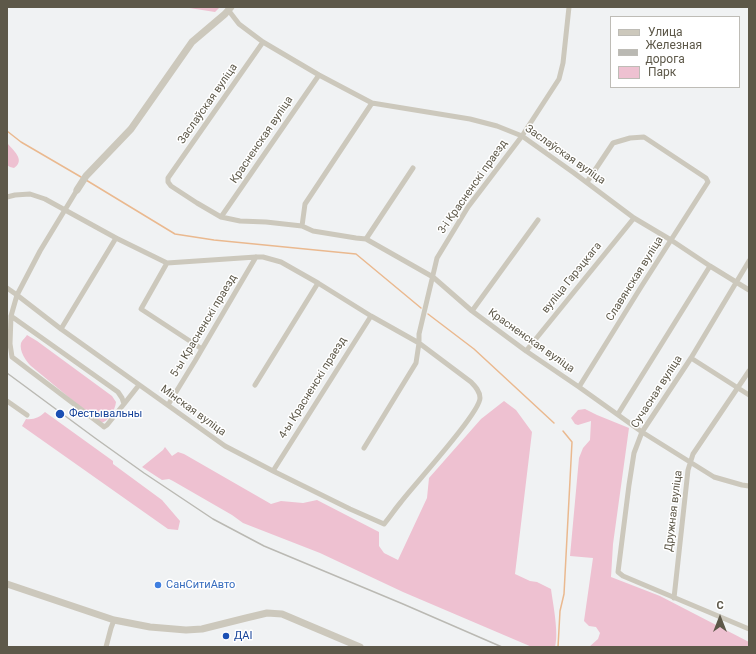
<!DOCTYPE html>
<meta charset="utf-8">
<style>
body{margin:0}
#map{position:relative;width:756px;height:654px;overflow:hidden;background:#f0f2f3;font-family:Roboto,sans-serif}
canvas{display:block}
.frame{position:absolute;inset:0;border:8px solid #5d5849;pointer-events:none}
.legend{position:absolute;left:610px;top:16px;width:130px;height:72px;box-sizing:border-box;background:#fff;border:1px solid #bebcb6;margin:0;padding:5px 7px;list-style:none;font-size:12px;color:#5d5849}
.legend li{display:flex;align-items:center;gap:8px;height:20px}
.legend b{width:20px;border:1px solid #bebcb6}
.north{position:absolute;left:700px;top:598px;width:40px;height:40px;-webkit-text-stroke:3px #fff;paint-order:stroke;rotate:0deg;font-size:11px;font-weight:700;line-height:16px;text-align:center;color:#5d5849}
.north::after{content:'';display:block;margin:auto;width:14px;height:18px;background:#5d5849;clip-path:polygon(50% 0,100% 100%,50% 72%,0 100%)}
</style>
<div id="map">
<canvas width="756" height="654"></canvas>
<div class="frame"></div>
<ul class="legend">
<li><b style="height:5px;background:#ccc8bc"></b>Улица</li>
<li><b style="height:5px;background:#bab9b3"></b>Железная дорога</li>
<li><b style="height:11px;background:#eec1d1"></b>Парк</li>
</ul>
<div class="north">С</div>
</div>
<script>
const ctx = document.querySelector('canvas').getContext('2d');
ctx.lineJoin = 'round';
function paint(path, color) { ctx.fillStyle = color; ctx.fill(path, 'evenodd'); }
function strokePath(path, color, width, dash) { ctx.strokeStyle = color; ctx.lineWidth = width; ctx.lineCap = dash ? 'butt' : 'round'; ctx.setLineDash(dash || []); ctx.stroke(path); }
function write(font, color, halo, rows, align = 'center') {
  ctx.font = font + ' Roboto,sans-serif'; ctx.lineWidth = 3; ctx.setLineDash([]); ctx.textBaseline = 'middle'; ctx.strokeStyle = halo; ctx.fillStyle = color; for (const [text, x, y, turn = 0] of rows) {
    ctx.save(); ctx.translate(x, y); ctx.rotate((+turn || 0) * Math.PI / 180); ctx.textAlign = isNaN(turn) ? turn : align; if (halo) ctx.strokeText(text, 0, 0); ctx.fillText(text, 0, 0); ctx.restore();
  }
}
paint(new Path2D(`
 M183,7H220L215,12Z
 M7,143C13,150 26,160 14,168L10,167L7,165Z
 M27,335L37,341L112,396L116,402C115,410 109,422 100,423L31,366C26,361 19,351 21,343C22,340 26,337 27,335Z
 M504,401L516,410L532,432L515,574L530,581L537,582L551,589C553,604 559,633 555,647H532L403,592L320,553L243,523L232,515L173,481L169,479L162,480L142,467L163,450L165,447L172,456L178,452L184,454L271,504L281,501L303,503L317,500L379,532V546L384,553L398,560L427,498L429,478L481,419Z
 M585,409L597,415L629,428L613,544L611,577L660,596L749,642V647H589L598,639L600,633L596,627L589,626L584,621L593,558L570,556L579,458L583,448L590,440L591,421L578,425L575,424L571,418L578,410Z
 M45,412L113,461V464L162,500L180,521L178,530L168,529L22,426L26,419C34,420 40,417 45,412Z`), '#eec1d1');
strokePath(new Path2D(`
 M7,131L21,142L81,177
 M86,180L175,234L214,240L356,254L421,308
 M428,314L474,349L554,423
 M558,647L560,611L564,594L572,442L563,431`), '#eab98f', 1.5);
strokePath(new Path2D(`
 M229,11L239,24L263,42L319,75L372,103L470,119L497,126L522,136L574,173L634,218L671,240L710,266L749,290
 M263,42L168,178V182L171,186L197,203L221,217L240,221L266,222L302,226L313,231L356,238L366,239L433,277L472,311L526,351L579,387L642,432L714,477L742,485L749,486
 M7,197L15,195L30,194L45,199L116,238L167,263L256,257H263L281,262L318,283L371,316L419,343L471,382C475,386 480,391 480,398C480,413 413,486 401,502C395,509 390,517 384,524L350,509L273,471L225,446L61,329L17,295L7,288
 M221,217L319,75
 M302,226L305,204L372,103
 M366,239L413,168
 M749,261L691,358L642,432L634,453L629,485L618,572L623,576L749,629
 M167,263L141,309L202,349
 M472,311L538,220
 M11,316L118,392L122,398L124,404L107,425L104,427L103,426L12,357L10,344L11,316L17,295L40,251L77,190
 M61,329L116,238
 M526,351L634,218
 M691,358L749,395
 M255,385L318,283
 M579,387L641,287L708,182L706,178L644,137L630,138L613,143L587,182
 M7,401L27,415
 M124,404L139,385
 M168,405L195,361L202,349L256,257
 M618,414L710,266
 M364,448L416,363L419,343V334L437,258L468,207L522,136L559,79L563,63L569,7
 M273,471L371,316
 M674,598L688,470L693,454L749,371
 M106,647L111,628L114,620`), '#ccc8bc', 5);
strokePath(new Path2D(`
 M77,190L86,176L131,129L192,42L225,14L231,7
 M7,584L114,620L150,627L186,630L202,629L246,618L267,613L282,614L360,647`), '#ccc8bc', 7);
strokePath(new Path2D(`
 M7,373L95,438L144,473L213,519L264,546L403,604L502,647`), '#bab9b3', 1.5);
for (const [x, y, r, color] of [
 [60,414,5,"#1a4fb4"],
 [158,585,4,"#3f7fe0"],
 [226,636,4,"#1a4fb4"]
]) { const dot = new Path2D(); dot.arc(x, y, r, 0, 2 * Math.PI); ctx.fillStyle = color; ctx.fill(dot); strokePath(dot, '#fff', 1.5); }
write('11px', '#5d5849', '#fff', [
 ["Заслаўская вуліца",208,104,-55],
 ["Красненская вуліца",262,140,-56],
 ["Заслаўская вуліца",565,155,35],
 ["3-і Красненскі праезд",473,187,-55],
 ["вуліца Гарэцкага",572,278,-51],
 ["Славянская вуліца",635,279,-58],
 ["5-ы Красненскі праезд",204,326,-59],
 ["Красненская вуліца",531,341,35],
 ["4-ы Красненскі праезд",313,388,-58],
 ["Сучасная вуліца",657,392,-57],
 ["Мінская вуліца",193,411,36],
 ["Дружная вуліца",674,511,-83]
]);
write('11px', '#164399', '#fff', [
 ["Фестывальны",69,414],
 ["ДАІ",234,636]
], 'left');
write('11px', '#366cbe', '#fff', [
 ["СанСитиАвто",166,585]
], 'left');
</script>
